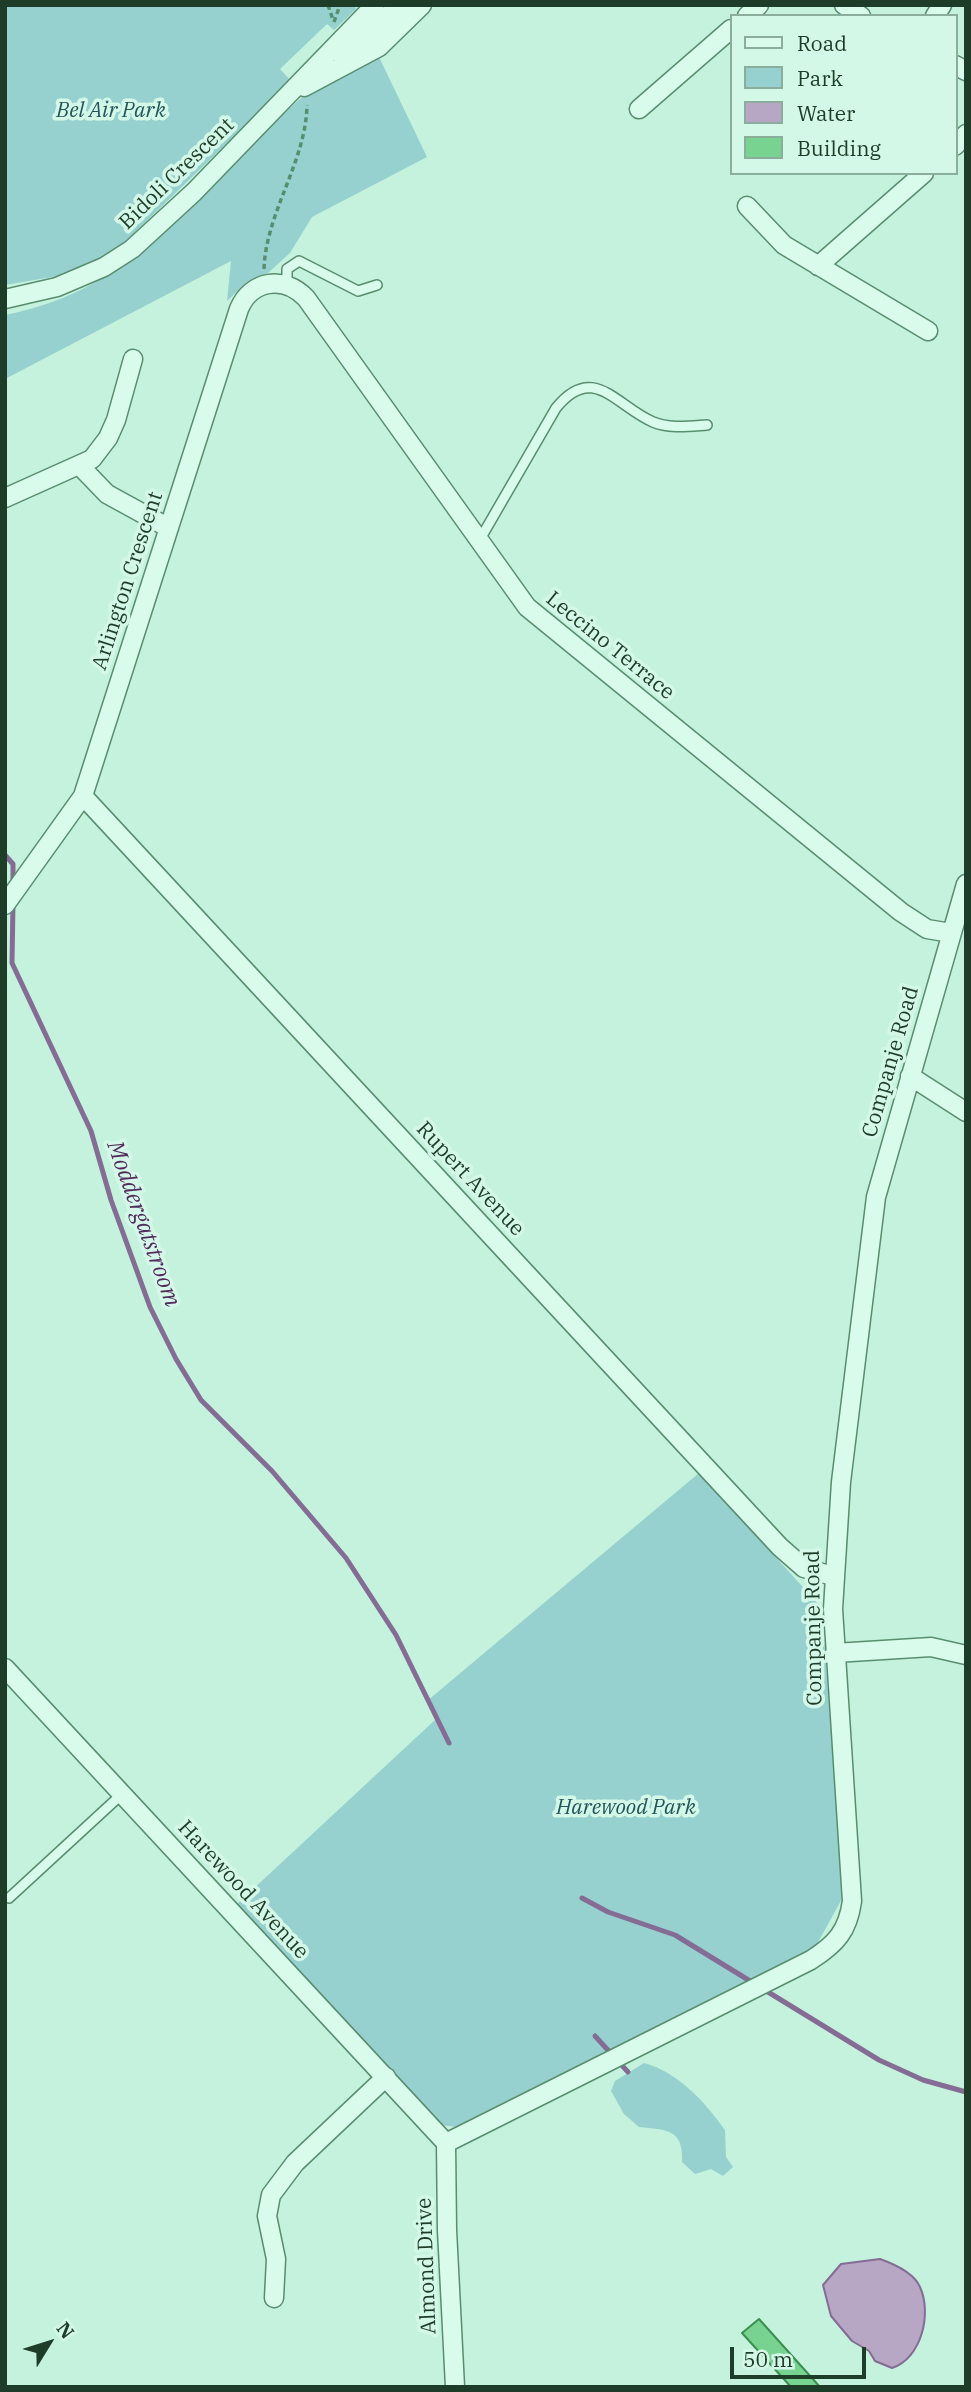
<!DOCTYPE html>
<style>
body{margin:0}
#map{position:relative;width:971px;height:2392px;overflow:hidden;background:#c4f2dd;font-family:"IBM Plex Serif",serif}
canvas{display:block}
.frame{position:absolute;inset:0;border:7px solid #1e3d28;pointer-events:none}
.legend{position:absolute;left:730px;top:14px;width:228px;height:161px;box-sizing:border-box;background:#d4f8e8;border:2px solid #8bad9b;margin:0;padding:9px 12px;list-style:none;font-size:21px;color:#1e3d28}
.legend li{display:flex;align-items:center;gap:14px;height:35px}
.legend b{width:35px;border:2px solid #8bad9b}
.north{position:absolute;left:14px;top:2308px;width:70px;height:70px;-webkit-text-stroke:5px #d4f8e8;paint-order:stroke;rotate:52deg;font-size:19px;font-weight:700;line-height:28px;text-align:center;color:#1e3d28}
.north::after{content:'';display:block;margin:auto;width:24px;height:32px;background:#1e3d28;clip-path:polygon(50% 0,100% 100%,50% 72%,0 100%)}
.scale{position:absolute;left:730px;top:2347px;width:136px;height:32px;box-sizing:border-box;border:4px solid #1e3d28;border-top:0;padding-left:9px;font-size:21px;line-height:24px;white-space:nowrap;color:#1e3d28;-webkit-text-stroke:5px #d4f8e8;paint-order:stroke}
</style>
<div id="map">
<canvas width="971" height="2392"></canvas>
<div class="frame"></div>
<ul class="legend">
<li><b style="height:9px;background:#d8fbec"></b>Road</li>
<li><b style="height:19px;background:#96d1cf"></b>Park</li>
<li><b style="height:19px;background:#b7a6c4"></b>Water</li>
<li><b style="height:19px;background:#77d38f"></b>Building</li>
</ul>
<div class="north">N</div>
<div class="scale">50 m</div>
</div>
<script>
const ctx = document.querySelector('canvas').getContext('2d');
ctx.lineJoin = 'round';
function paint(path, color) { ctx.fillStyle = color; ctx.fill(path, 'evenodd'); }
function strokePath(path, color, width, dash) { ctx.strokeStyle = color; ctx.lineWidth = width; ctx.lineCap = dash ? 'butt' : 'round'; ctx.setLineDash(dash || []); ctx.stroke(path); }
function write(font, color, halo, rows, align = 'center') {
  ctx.font = font + ' "IBM Plex Serif",serif'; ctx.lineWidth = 7; ctx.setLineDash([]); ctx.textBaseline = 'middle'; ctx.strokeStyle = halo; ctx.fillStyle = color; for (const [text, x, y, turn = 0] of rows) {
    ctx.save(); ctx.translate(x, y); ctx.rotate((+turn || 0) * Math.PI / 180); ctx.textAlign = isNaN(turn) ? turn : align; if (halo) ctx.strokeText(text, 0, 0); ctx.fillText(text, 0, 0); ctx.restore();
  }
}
paint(new Path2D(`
 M5,5H354L356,9L334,30L327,24L280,69L291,81L124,243L93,262L58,276L5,285Z
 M378,55L427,157L312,217L290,253L268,273L247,282L227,301L231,261L5,379V315C144,288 201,186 299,100C320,81 353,69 378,55Z
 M699,1473L822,1608L843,1897L816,1946L456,2127L440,2125L236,1905L436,1719L427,1701Z
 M644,2063C678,2072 705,2102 725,2130L726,2157L733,2167L723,2176L711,2169L695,2174L682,2162C684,2128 665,2130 639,2127L624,2114L611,2091L615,2081Z`), '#96d1cf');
const water = new Path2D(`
 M880,2259C894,2264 914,2273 920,2287C932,2313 922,2358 892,2368L875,2361L869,2351L852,2341L831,2316L823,2285L841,2264Z`);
paint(water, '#b7a6c4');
strokePath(water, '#846c94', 2);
strokePath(new Path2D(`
 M5,855L13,864V884
 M13,904L12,963L91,1131L111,1200L150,1307L176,1359L201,1400L272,1471L346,1558L396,1635L449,1743
 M582,1898L608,1912L675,1935L879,2060L923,2080L966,2092
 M595,2036L628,2072`), '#846c94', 5);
const building = new Path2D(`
 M759,2319L820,2387H791L742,2333Z`);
paint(building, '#77d38f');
strokePath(building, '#3c8f51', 2);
const service = new Path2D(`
 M287,285V269L299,261L358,291L377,285
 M479,541L556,408C593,362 616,406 653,422C669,429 691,426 707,425
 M9,1898L122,1794`);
const minor = new Path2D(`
 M844,5L861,16
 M747,16L759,5
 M935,16L942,5
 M342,56L364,40L399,5
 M955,65L966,71
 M304,87L379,47L422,5
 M639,109L731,29
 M955,146L966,134
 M747,206L784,245L928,331
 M818,266L924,173
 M5,299L57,287L104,267L132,249L194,192L375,5
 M80,466L107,494L169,528
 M5,498L92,459L108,438L116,420L133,359
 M83,796L780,1547L804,1568L833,1576
 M5,905L83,796L239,309C251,280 284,275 306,298L527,607L901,912L927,929L951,933
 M910,1076L966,1112
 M835,1653L931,1647L966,1655
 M5,1668L446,2143
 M446,2143L811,1960C836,1944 848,1931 852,1901L833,1609L841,1482L876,1197L966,884
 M446,2143L447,2230L455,2387
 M274,2298L276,2259L267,2216L271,2195L295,2163L386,2077`);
strokePath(service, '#588e6d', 12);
strokePath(minor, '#588e6d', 21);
strokePath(new Path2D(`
 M328,5L333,20
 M334,22L340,5
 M264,269C266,212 306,162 307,105`), '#588e6d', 3.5, [5, 3.5]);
strokePath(service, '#d8fbec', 9);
strokePath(minor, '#d8fbec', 18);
write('italic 21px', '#23555b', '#d4f8e8', [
 ["Bel Air Park",111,111],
 ["Harewood Park",626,1808]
]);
write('21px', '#1e3d28', '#d4f8e8', [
 ["Bidoli Crescent",177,174,-44],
 ["Arlington Crescent",128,581,-72],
 ["Leccino Terrace",610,646,39],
 ["Companje Road",891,1062,-74],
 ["Rupert Avenue",470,1179,47],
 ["Companje Road",814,1628,-91],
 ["Harewood Avenue",243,1890,47],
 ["Almond Drive",427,2266,-92]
]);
write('italic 23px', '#532c5e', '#d4f8e8', [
 ["Moddergatstroom",143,1224,70]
]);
</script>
